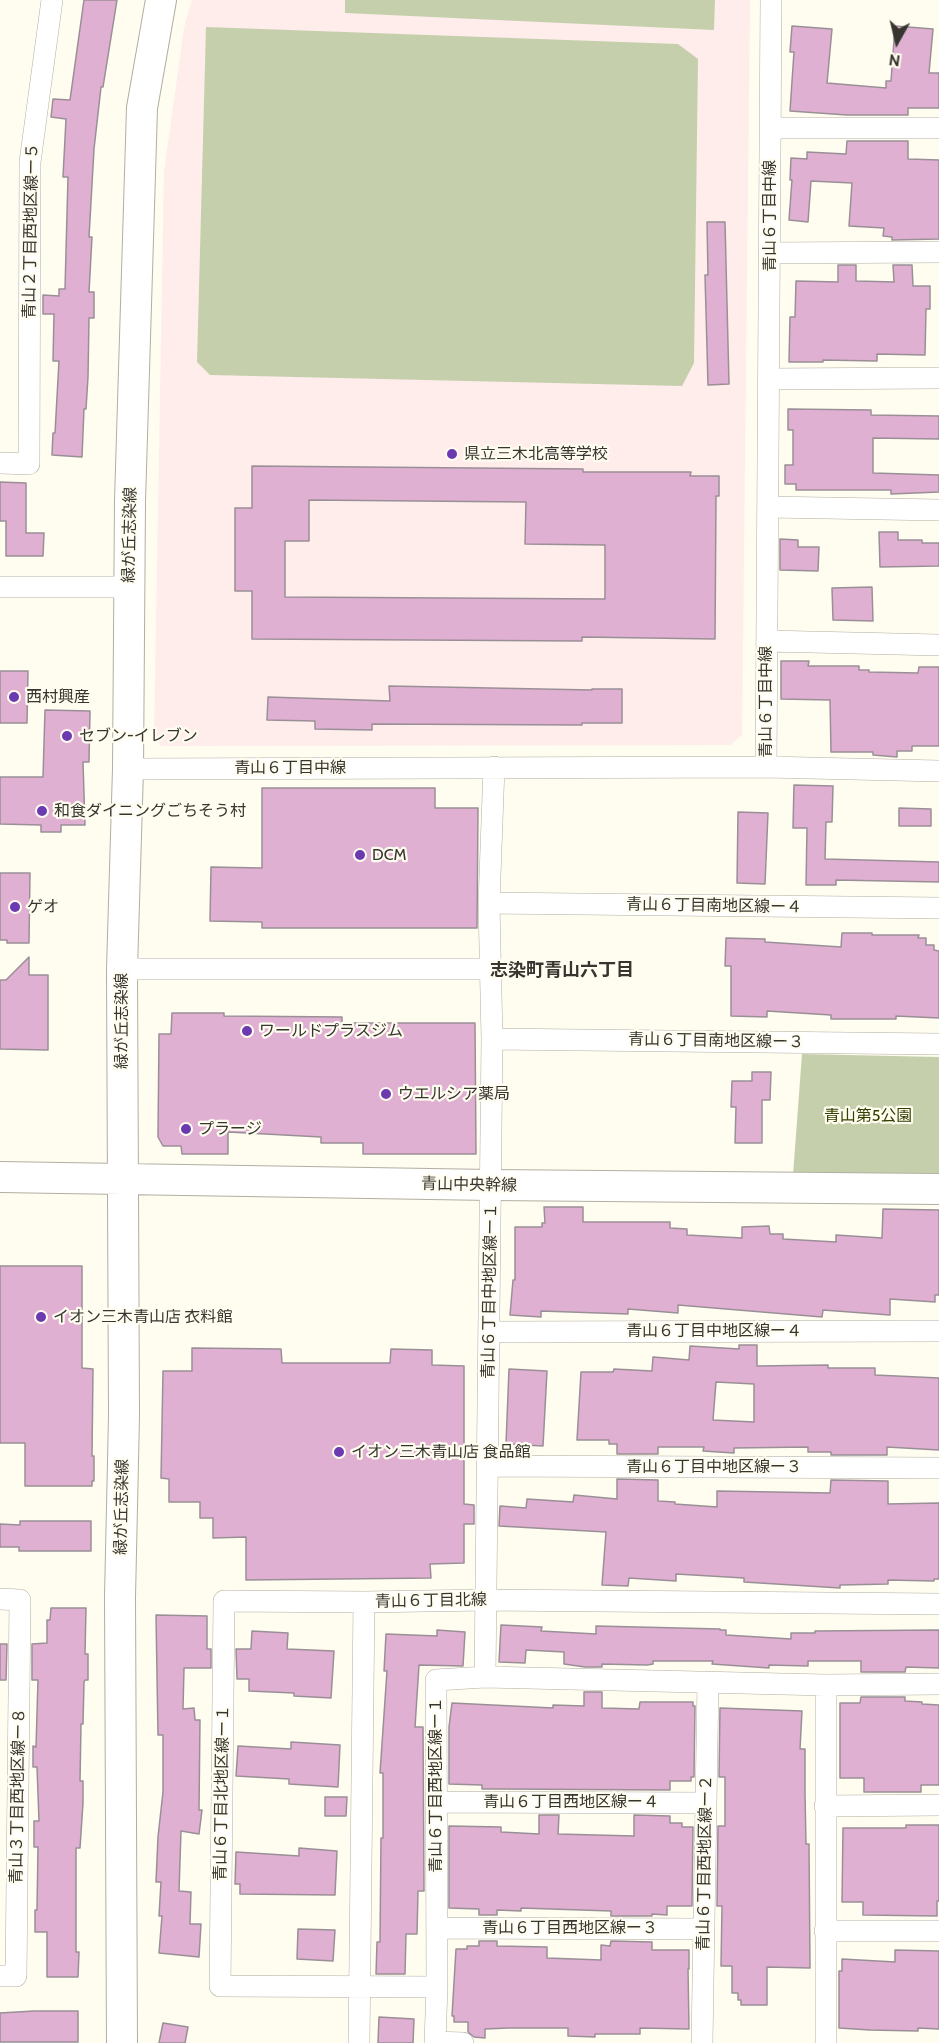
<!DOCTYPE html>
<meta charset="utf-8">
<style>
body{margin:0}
#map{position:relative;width:939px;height:2043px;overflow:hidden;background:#fffcf0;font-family:Cabin,sans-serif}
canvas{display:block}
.north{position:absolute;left:867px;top:12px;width:60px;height:60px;-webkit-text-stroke:4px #fffcf0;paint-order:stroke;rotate:188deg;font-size:16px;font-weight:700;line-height:24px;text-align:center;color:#36352f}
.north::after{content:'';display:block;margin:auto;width:21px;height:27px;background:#36352f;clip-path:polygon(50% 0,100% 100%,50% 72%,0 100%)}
</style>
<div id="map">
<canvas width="939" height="2043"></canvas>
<div class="north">N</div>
</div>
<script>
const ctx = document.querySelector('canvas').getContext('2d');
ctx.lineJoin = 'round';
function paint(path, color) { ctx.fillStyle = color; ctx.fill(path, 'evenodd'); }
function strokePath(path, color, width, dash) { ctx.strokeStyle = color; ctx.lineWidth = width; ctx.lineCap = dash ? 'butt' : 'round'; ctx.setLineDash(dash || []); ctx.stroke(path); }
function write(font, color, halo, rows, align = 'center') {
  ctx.font = font + ' Cabin,"Noto Sans JP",sans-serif'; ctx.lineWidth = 4.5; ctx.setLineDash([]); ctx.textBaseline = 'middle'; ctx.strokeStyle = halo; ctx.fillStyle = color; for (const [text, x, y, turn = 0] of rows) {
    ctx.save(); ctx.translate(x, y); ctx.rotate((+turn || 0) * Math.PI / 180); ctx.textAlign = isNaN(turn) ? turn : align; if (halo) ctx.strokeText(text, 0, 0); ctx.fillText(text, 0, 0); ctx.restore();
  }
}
paint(new Path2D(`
 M192,0H750L742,735L730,745L161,746L154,736L164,172L184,28Z`), '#feedeb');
paint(new Path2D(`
 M345,0H715L714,30L345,13Z
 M206,27L678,44L698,59L694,363L682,386L210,375L197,362Z
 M802,1054L939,1057V1177L793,1175Z`), '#c6cfac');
const building = new Path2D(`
 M84,0H117L103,87H101L94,149L89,237H92L89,292H94V318H89L88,377L86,409H84L82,457L52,455L53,433H55L59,361H53L54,314H43V295L59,296V289H65L68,177H63L66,119L51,117L53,99L70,100Z
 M792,26L832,29L827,83L886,88V81H891L895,26L933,29L929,73H939V108H908V115H847L790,111L794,52H790Z
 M847,141H908V159L939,160V239L892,240V237L883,236L884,228L849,226L852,183L811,181L808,222L789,220L792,180H790L791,158L807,159V152L846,154Z
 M707,222H725L729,384L708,385L705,275H708Z
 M838,265H856V281L894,282L893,265H912L913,286H930V309H926L925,355L877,354V361L823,360V362H789L790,317H795L796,281L838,282Z
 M788,409L871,410V415L939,416V439L873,438V473L939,475V492L891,494V490H796V484H785V465H793V430H788Z
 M252,466L583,469V472H691L690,476H719V496H716L715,639L582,637V641L252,639V591H235V508H252ZM309,500L526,502L525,544L605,545V599L285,597V541H309Z
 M0,482L26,483V533H44L43,556H6V521H0Z
 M879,532H898V540H922V543H939V566L880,567Z
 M780,539L798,540V547H819L818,571L780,570Z
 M872,587L873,621L833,620L832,588Z
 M781,661H809L808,666H859V670H869V672L918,673L919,667H939V746H912V751H897V757L873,755V752H831L830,700L781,699Z
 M0,671H28L27,723H0Z
 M389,686L592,690V689H622V723H582V725L372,724V730L315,729V721L267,720L268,697L390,701Z
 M45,710L90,711L89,762H83L85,825H61V832H41V825L0,824V777H43Z
 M794,785L833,786L832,822H826L825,859L939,862V882L836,880V885H806L807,828H793Z
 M262,788H435V808H478L477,928H262V922L210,921L211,867L262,868Z
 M899,808L931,809V826H899Z
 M738,812L768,813L765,884L737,883Z
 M0,873H30L29,943H7V940H0Z
 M842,933H872V935H919L918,938H926V945H934V950L939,951V1018L896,1016V1019H831V1015L767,1011V1017L731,1016V966H725L726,938L765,939V942L841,947Z
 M29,957V975H48V1050L0,1049V980H6Z
 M172,1013H224V1016L342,1017V1023H475L476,1154H363V1143H321V1137L228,1132V1154H182L181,1146H163L158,1137L159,1034H171Z
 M752,1072H771L770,1100H762V1143H735L736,1107H731L732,1081H752Z
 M544,1207H583V1222H670V1228L687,1229V1235L742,1238V1227L769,1226L770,1234H783V1239L836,1242V1235L882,1238L883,1209L939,1210V1295H935V1302L890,1299V1315L823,1310L822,1317L678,1305V1313L628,1309V1314L541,1311V1317L510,1315L513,1280H515V1227H542V1223H545Z
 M0,1266H82V1368L93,1369L92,1456H94V1481H92V1486H25V1443H0Z
 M739,1345H757V1366L828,1365V1368H875V1375L939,1378V1450L887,1447V1455H831V1452H808V1447L734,1448V1453L703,1451L704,1447H658V1454H617V1444H609V1440H577L581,1372H613L614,1369L652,1371L653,1357L689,1360L690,1346L739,1349ZM716,1382L754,1384V1422L713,1420Z
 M192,1348L281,1349L282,1363H390L391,1349L432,1350V1365L464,1366V1504L474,1505V1524H464V1563L430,1564L431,1578L246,1580V1537L213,1538V1518H200V1502H169V1479L161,1478L163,1371H192Z
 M509,1369L547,1371L543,1446L506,1444Z
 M617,1479L658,1480V1501L675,1502V1504L717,1507V1491L830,1493L831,1480L888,1481V1504L939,1503V1579H934V1581L888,1580V1584L840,1585V1588L744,1582V1578L676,1574V1581L629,1578L628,1586L602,1585L606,1532L499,1526L500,1506L526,1508L527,1499L573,1502L574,1495L617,1499Z
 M20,1521H91V1551H19V1547H0V1524L20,1525Z
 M51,1608H86L85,1654H88V1680H85L84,1682L83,1724H81L80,1781H83V1803L80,1848H76V1952H79L78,1977H47V1932H35V1910H37L38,1847H34V1821H39L37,1767H33V1746L36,1747L38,1680H32V1644L47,1643V1620H50Z
 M156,1615L207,1616V1649H211V1668H184L183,1709L194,1708L195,1720H200L199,1810H202L199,1834L181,1831L179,1891L191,1892L190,1924H201L199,1957L159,1953L162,1916H159L161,1882H156L158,1837L163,1792V1735H158Z
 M501,1625L542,1627L541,1631L596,1634V1626L720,1629V1630H726V1635L791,1639V1633H815V1631L939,1630V1668L906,1667L905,1672H861V1661H808V1666L769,1665V1668L712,1664L713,1661H653V1664L647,1665L602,1664V1667H585L564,1664V1652L526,1650L525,1663L499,1662Z
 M437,1630L465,1632L463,1666L419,1665L415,1727H423L424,1891H418L417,1934H406L405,1974H376L377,1942H380L381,1838H383V1773H380L387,1671H384L386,1634L437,1636Z
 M252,1631L288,1633L287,1649L334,1651L331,1698L294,1696V1693L249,1691V1679H237L236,1649H251Z
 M0,1644H7L6,1680H0Z
 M584,1692H602V1708L639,1709L640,1702H693V1706H695L694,1777H691V1781H670V1790L501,1789H482V1785L449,1784V1727L452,1703L553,1708V1705L584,1706Z
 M861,1697H905V1701L922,1702V1704L939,1705V1785H921V1792H864V1778H840V1703H860Z
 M720,1708L802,1711L800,1749H805V1794L806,1844H809L810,1968L767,1967V2005H741V2000H738V1993H732V1966H721L722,1906H717L718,1826H725V1777H719Z
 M291,1742L340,1745L338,1787L289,1784V1779L236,1776L238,1746L291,1749Z
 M325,1797H347L346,1816H325Z
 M539,1815H559L558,1834L634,1836V1815L670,1816V1823H682V1827H693L692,1906H667V1915L652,1914V1916H611V1911L521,1908V1911L497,1910V1915H479V1909L449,1908V1826L501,1827V1832L539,1834Z
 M906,1825H939V1901H937V1916L863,1915V1902H842L843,1828H906Z
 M299,1848L337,1851L335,1895L240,1894V1884H235L236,1852L299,1856Z
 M298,1929L335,1930L333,1961L297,1959Z
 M479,1941H497V1946L547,1947V1958L601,1960V1945L610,1946L611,1941L652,1942V1950H689V1969H688L689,2029L640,2028V2034H595V2037L568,2036V2028H508L485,2029V2038L474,2037L468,2032V2022H454V2016H452L456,1949H467V1946H479Z
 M895,1950L939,1951V2029L918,2028V2031L870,2030L839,2028V1971H842V1959L895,1962Z
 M34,2011H78V2042H0V2013Z
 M379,2017L414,2019L413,2043H378Z
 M163,2023L188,2027L185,2043H159Z`);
paint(building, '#e0b0d2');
strokePath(building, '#9b8f97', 1.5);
const street = new Path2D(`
 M770,128H939
 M769,253L939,252
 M769,379L939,378
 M0,463L29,464L30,162L52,0
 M768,507L939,510
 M0,587H129
 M767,641L939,645
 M766,767L939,771
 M128,769L766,767L771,0
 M489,903L939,908
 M122,969H491
 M492,1039L939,1044
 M490,1332L939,1331
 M488,1466L939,1468
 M0,1599L20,1600L16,1976H0
 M364,1602L224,1601L220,1986L437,1987L436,1680L485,1677L826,1685L939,1684
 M485,1677L492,1039L489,903L494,767
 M826,1685V2043
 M436,1802L706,1803
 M825,1806L939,1805
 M437,1928L703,1929
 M825,1931H939
 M437,1987L435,2042L463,2043
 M359,2043L364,1602L486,1600L939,1604
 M702,2043L708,1683`);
const secondary = new Path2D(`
 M0,1177L491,1185L939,1189
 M122,2043L120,1597L124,1416L122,969L128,769L130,501L142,108L161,0`);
strokePath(street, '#b2aea1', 22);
strokePath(secondary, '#b2aea1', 32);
strokePath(street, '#fff', 21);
strokePath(secondary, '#fff', 30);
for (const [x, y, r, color] of [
 [452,454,6,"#6b39b0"],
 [14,697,6,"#6b39b0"],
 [67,736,6,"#6b39b0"],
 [42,811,6,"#6b39b0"],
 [360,855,6,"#6b39b0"],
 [15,907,6,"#6b39b0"],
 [247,1031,6,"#6b39b0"],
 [386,1094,6,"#6b39b0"],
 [186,1129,6,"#6b39b0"],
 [41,1317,6,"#6b39b0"],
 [339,1452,6,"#6b39b0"]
]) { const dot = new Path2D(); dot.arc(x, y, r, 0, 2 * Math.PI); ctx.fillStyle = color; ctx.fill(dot); strokePath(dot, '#fffcf0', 2); }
write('16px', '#36352f', '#fffcf0', [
 ["青山６丁目中線",770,216,-90],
 ["青山２丁目西地区線ー５",31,231,-89],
 ["緑が丘志染線",130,535,-89],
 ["青山６丁目中線",766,702,-90],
 ["青山６丁目中線",290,768],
 ["青山６丁目南地区線ー４",714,906,1],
 ["緑が丘志染線",122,1021,-90],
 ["青山６丁目南地区線ー３",716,1041,1],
 ["青山中央幹線",469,1185,1],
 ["青山６丁目中地区線ー１",490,1291,-89],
 ["青山６丁目中地区線ー４",714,1331],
 ["青山６丁目中地区線ー３",714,1467],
 ["緑が丘志染線",122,1507,-89],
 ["青山６丁目北線",431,1601,-1],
 ["青山６丁目西地区線ー１",436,1785,-90],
 ["青山６丁目北地区線ー１",222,1793,-89],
 ["青山３丁目西地区線ー８",18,1796,-89],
 ["青山６丁目西地区線ー４",571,1802],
 ["青山６丁目西地区線ー２",705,1863,-89],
 ["青山６丁目西地区線ー３",570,1928]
]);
write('16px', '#36352f', '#fffcf0', [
 ["県立三木北高等学校",464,454],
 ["西村興産",26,697],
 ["セブン-イレブン",79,736],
 ["和食ダイニングごちそう村",54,811],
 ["DCM",372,855],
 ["ゲオ",27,907],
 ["ワールドプラスジム",259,1031],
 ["ウエルシア薬局",398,1094],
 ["プラージ",198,1129],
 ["イオン三木青山店 衣料館",53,1317],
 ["イオン三木青山店 食品館",351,1452]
], 'left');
write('16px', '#353f00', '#fffcf0', [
 ["青山第5公園",868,1116]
]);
write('bold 18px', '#36352f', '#fffcf0', [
 ["志染町青山六丁目",562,971]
]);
</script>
